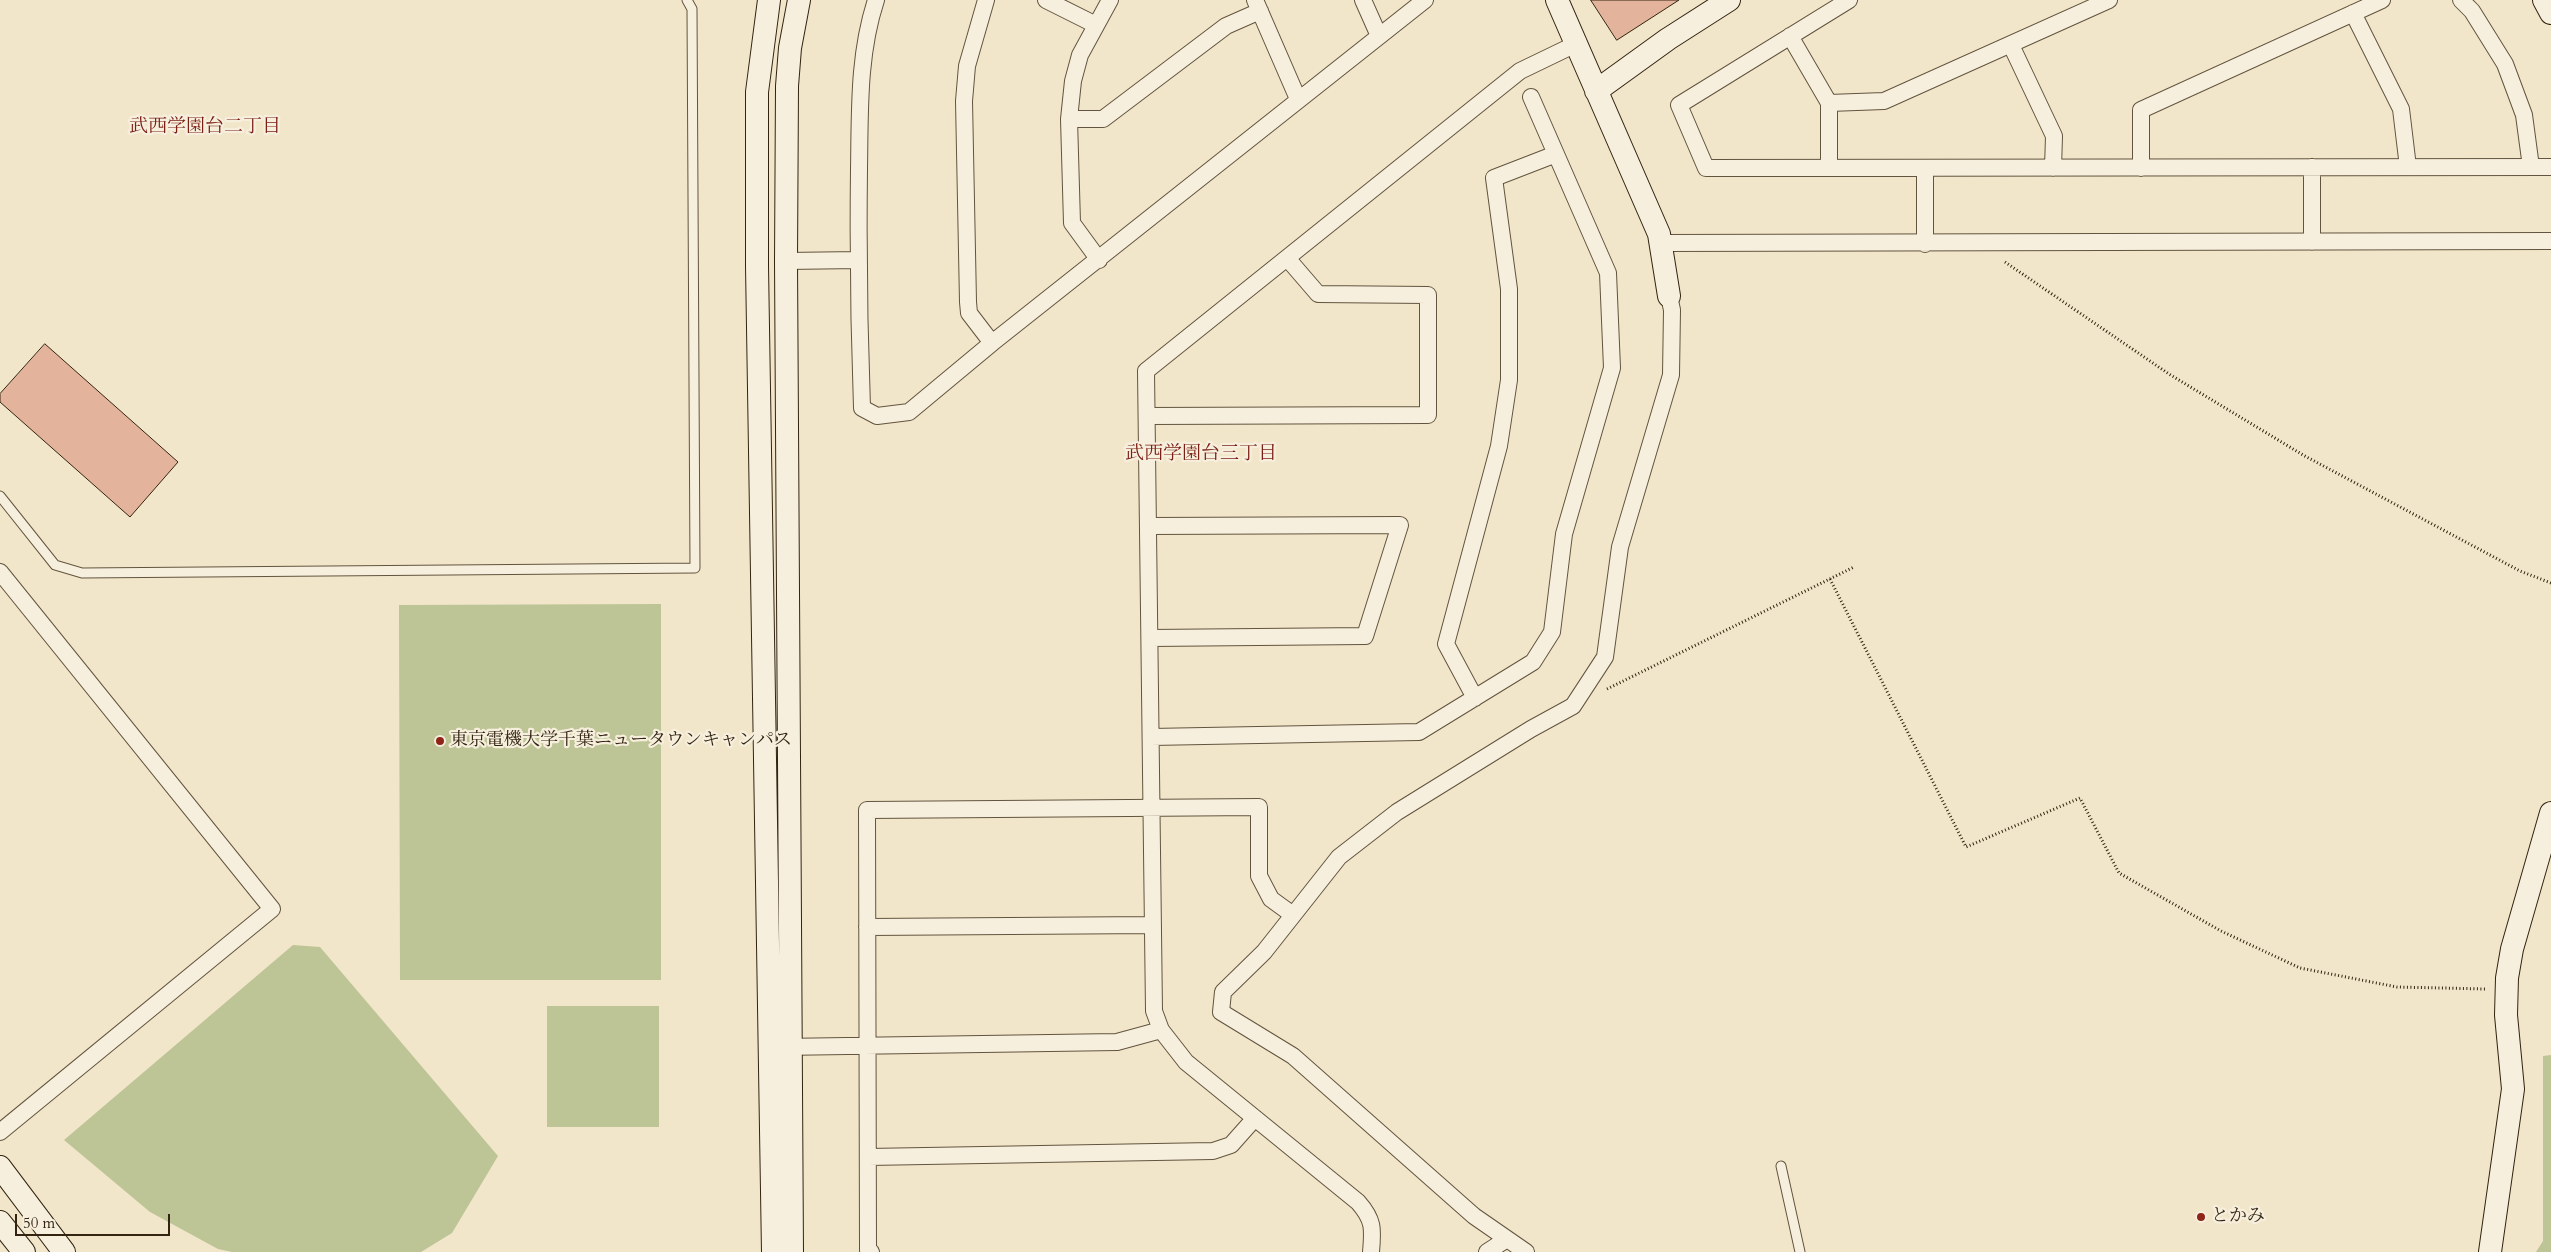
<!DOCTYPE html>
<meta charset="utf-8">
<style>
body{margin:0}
#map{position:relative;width:2551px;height:1252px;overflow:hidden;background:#f2e6ca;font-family:Cardo,serif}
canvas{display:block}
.scale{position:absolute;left:15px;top:1214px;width:155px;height:22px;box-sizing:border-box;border:2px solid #322410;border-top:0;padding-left:6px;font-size:15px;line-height:18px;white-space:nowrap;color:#322410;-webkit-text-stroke:4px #f7efdd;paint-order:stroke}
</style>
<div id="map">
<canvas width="2551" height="1252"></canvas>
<div class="scale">50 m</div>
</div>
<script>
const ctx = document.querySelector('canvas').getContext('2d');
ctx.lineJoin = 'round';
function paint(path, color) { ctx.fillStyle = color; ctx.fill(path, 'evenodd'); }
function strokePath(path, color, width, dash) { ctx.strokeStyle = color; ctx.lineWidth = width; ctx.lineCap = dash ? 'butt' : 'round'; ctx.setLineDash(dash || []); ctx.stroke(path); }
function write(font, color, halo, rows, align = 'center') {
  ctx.font = font + ' Cardo,"Noto Serif JP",serif'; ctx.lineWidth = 4.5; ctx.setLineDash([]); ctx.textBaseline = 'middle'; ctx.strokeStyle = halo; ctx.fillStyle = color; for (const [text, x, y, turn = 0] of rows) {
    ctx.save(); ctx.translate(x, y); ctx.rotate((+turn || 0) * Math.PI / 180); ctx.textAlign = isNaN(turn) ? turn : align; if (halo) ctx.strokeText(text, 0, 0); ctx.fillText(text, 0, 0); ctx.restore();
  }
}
paint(new Path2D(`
 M661,604V980H400L399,605Z
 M293,945L320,947L498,1156L452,1233L421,1252H232L218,1249L150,1212L64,1140Z
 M547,1006H659V1127H547Z
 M2551,1055V1252H2536L2543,1241V1056Z`), '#bdc495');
const building = new Path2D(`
 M1591,0H1679L1617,40Z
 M45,344L178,462L130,517L0,402V394Z`);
paint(building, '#e4b39b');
strokePath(building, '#322410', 1);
const lane = new Path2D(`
 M0,496L55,565L82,573L695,568L692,9L687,0
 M1781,1166L1800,1252`);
const street = new Path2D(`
 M876,0C858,55 860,111 859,169C858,249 859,328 862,408L877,416L909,412L992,343L1425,0
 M986,0L967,66L964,101L968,302L969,313L992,343
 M1046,0L1096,25
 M1255,0L1298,99
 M1363,0L1379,36
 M1849,0L1679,105L1706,168L2551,167
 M2461,0L2472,11L2505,64L2524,115L2531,167
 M2353,13L2401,109L2408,167
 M1790,36L1829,103V168
 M2011,45L2054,136L2053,168
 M1829,103L1884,101L2109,0
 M1069,119H1103L1226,26L1260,11
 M2312,167V242
 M1925,168V244
 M2141,168V110L2382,0
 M1661,243L2551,241
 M1099,260L1072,223L1069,119L1073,81L1080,55L1110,0
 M786,261L858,260
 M1147,416L1428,415V295L1318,294L1287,258
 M1148,526L1400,525L1365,636L1150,638
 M0,572L272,909L0,1132
 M1475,698L1446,644L1499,446L1509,380V289L1494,178L1556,154
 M1151,737L1419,732L1533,662L1552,632L1564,534L1612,368L1608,273L1531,97
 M867,927L1153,925
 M780,1047L1117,1042L1161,1030
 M868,1157L1213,1151L1231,1145L1255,1118
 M871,1252L868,1250L867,810L1259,807V876L1271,899L1293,915
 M1371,1252C1373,1229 1374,1220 1358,1202L1186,1062L1161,1030L1154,1011L1146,371L1520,71L1576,44
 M1487,1252L1507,1239
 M1526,1252L1474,1216L1293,1056L1221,1012L1223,992L1264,952L1339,857L1397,812L1531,729L1573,706L1605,657L1620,547L1671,375L1672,310L1669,296`);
const secondary = new Path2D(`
 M769,0L757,92V266L773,1252
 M1557,0L1659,234L1669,296
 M2544,0L2551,13
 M1596,91L1668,39L1729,0
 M0,1167L64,1252
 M0,1222L24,1252
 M792,1252L786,261L787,86L790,48L799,0
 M2490,1252L2513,1089L2506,1015L2507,978L2512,949L2551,813`);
strokePath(lane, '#62543e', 11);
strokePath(street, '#62543e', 18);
strokePath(secondary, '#322410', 24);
strokePath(new Path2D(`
 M2005,262L2169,374L2303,455L2520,571L2551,583
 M1830,579L1966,847L2080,798L2119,873L2221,931L2300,968L2397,987L2485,989
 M1607,689L1854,567`), '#322410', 3, [1, 2.5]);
strokePath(lane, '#f7efdd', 9);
strokePath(street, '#f7efdd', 16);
strokePath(secondary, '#f7efdd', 22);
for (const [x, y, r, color] of [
 [440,741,5,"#8f2418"],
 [2201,1217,5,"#8f2418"]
]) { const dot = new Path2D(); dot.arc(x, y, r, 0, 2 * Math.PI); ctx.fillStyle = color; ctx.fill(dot); strokePath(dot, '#f7efdd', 2); }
write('18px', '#322410', '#f7efdd', [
 ["東京電機大学千葉ニュータウンキャンパス",450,741],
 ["とかみ",2211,1217]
], 'left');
write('19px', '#7a1f14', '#f7efdd', [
 ["武西学園台二丁目",205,128],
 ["武西学園台三丁目",1201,455]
]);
</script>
